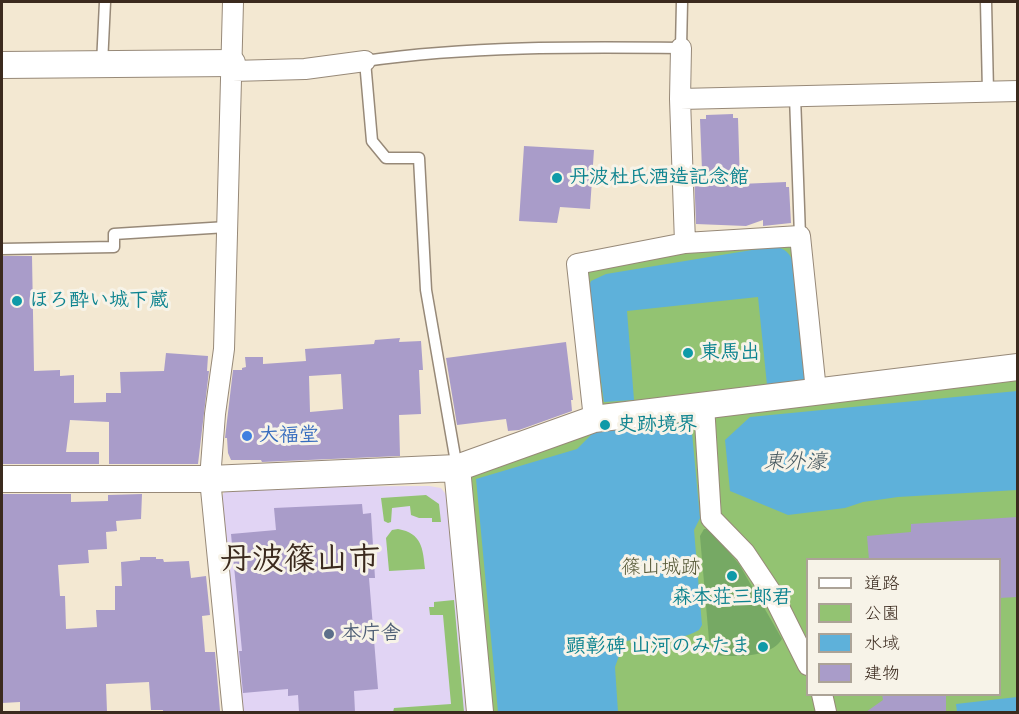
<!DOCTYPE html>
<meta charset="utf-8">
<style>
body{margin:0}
#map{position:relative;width:1019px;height:714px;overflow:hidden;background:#f3e8d2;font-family:Sriracha,"Klee One",sans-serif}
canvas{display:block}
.frame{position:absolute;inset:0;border:3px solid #3b2a1e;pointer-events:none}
.legend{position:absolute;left:806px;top:558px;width:195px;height:138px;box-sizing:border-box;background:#f7f3e8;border:2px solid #aca397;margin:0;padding:8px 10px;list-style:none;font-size:18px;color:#3b2a1e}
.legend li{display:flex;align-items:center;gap:12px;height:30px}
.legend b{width:30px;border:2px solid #aca397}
</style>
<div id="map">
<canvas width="1019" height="714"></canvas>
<div class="frame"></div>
<ul class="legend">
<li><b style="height:8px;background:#fff"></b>道路</li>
<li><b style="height:16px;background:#93c372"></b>公園</li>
<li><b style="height:16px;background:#5eb1da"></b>水域</li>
<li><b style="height:16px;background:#a99cc9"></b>建物</li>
</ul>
</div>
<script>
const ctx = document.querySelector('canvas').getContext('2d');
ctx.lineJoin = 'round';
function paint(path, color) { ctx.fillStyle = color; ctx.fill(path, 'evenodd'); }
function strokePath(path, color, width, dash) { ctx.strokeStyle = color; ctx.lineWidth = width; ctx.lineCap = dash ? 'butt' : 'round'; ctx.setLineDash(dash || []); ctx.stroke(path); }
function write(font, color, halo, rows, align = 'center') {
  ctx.font = font + ' Sriracha,"Klee One",sans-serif'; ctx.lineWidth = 6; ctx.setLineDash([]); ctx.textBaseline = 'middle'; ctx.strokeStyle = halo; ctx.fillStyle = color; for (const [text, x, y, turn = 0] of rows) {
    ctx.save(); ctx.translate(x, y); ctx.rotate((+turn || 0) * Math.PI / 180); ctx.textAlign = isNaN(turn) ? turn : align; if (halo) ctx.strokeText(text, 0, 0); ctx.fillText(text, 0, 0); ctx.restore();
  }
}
paint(new Path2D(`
 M429,486L441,488L448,497L466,712H241L221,499L225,490L233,487Z`), '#e1d4f4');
paint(new Path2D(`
 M800,235L812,396L1017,375V712H492L470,474L585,436L592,430L586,261ZM808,560H1000V694H808Z
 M426,495L439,504L441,522H432V518H419L411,515L410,506L392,508L391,522L388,523L384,521L381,498Z
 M398,529C422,533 423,549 425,569L389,571L386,538L392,530Z
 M454,600L464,712H393L394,708L451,704L443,615H430L429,607H434V602Z`), '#93c372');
paint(new Path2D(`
 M704,529H709L739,564L782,639C770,658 737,657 717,655L709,640L700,536Z`), '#76a964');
paint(new Path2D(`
 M770,247C784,247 789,251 794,264L805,383L767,385L758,297L627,311L634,400L604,402L588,289L591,281L606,274Z
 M1017,391V490L898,497L863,502L845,508L788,515L730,491L725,440L750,417Z
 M691,422L700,518L694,530L702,625L699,630C685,638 669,640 653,640C643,640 634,638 624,642L615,667L618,712H498L476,479L577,449L594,432Z
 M1017,697V712H957L956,704Z`), '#5eb1da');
paint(new Path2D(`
 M733,114V118H738L740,184L786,182V187H789L791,223L763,226V220L746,226L696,224L694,171L702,170L700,119H706V115Z
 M524,146L594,150L590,209L560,207L557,223L519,221Z
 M2,256H32L34,371L60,370V376L74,375V403L106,402V393H121L120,372L164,371L166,353L208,356L207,371H209L198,464H109V422L70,420L66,452H99V464H2Z
 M400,338L399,342L421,341L423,370H419L421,414L399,415L400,456L262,462L261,460H231L228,453L227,438H225L233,370H242V368L246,367L245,357H263V364L306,361L305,349L374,344L375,340ZM341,374L343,409L310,412L309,376Z
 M566,342L573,400H571L572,411L519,430L508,431L506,419L457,425L446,358Z
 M2,494H71V502L108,501V495L142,494L141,519L116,521L117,531L106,532L107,549L88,550L89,563L58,565L60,596H65L66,629L97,627L96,610H115V586H122L121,562L140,560V557H156V559H163L164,562L189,561L191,578L206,576L210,615L202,616L205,652H215L220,711L163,712V710H151L149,682L106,684L107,712H20V702L2,703Z
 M362,504L363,514L371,513L375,578H369L378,689L354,691L355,712H299L298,695L288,696V689L243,693L239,651H242L231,534L276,530L274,508Z
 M1017,517V597L999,598V560H869L867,536L911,532V524Z
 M882,694H946V712H866L883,700Z`), '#a99cc9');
const service = new Path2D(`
 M986,2L988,92
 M102,64L105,2
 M795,96L800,236
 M2,249L114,247V234L227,227
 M457,468L426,290L419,158H386L372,141L365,61C469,46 575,47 681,48L682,2`);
const minor = new Path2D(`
 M681,48L680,99L685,243
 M232,71L305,69L365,61
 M680,99L1018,91
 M704,405L711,518L745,553L773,595L808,665
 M594,419L577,264L685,243L800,236L816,391
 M822,694L826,712
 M233,712L210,479L215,414L224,349L233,2`);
const tertiary = new Path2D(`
 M2,65L232,63
 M457,468L480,712
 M2,479H210L457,468L594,419L1018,367`);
strokePath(service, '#978978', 13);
strokePath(minor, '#978978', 22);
strokePath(tertiary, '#978978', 28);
strokePath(service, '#fff', 10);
strokePath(minor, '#fff', 20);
strokePath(tertiary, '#fff', 26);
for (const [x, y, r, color] of [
 [557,178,6,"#0f9aa8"],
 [17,301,6,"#0f9aa8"],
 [688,353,6,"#0f9aa8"],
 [605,425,6,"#0f9aa8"],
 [247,436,6,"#3f7fe0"],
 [732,576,6,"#0f9aa8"],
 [329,634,6,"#5c6f8a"],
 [763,647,6,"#0f9aa8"]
]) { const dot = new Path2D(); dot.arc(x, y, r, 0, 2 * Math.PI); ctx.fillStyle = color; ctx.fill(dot); strokePath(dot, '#f7f3e8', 2); }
write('bold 20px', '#0d838f', '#f7f3e8', [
 ["丹波杜氏酒造記念館",569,178],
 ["ほろ酔い城下蔵",29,301],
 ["東馬出",700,353],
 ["史跡境界",617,425],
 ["森本荘三郎君",732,598,"center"],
 ["顕彰碑 山河のみたま",751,647,"right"]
], 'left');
write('bold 20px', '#366cbe', '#f7f3e8', [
 ["大福堂",259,436]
], 'left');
write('20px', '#555837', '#f7f3e8', [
 ["篠山城跡",661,568]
]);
write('bold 20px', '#4e5e75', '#f7f3e8', [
 ["本庁舎",341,634]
], 'left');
write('italic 21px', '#475960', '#f7f3e8', [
 ["東外濠",795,463]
]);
write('bold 32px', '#3b2a1e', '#f7f3e8', [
 ["丹波篠山市",300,561]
]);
</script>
